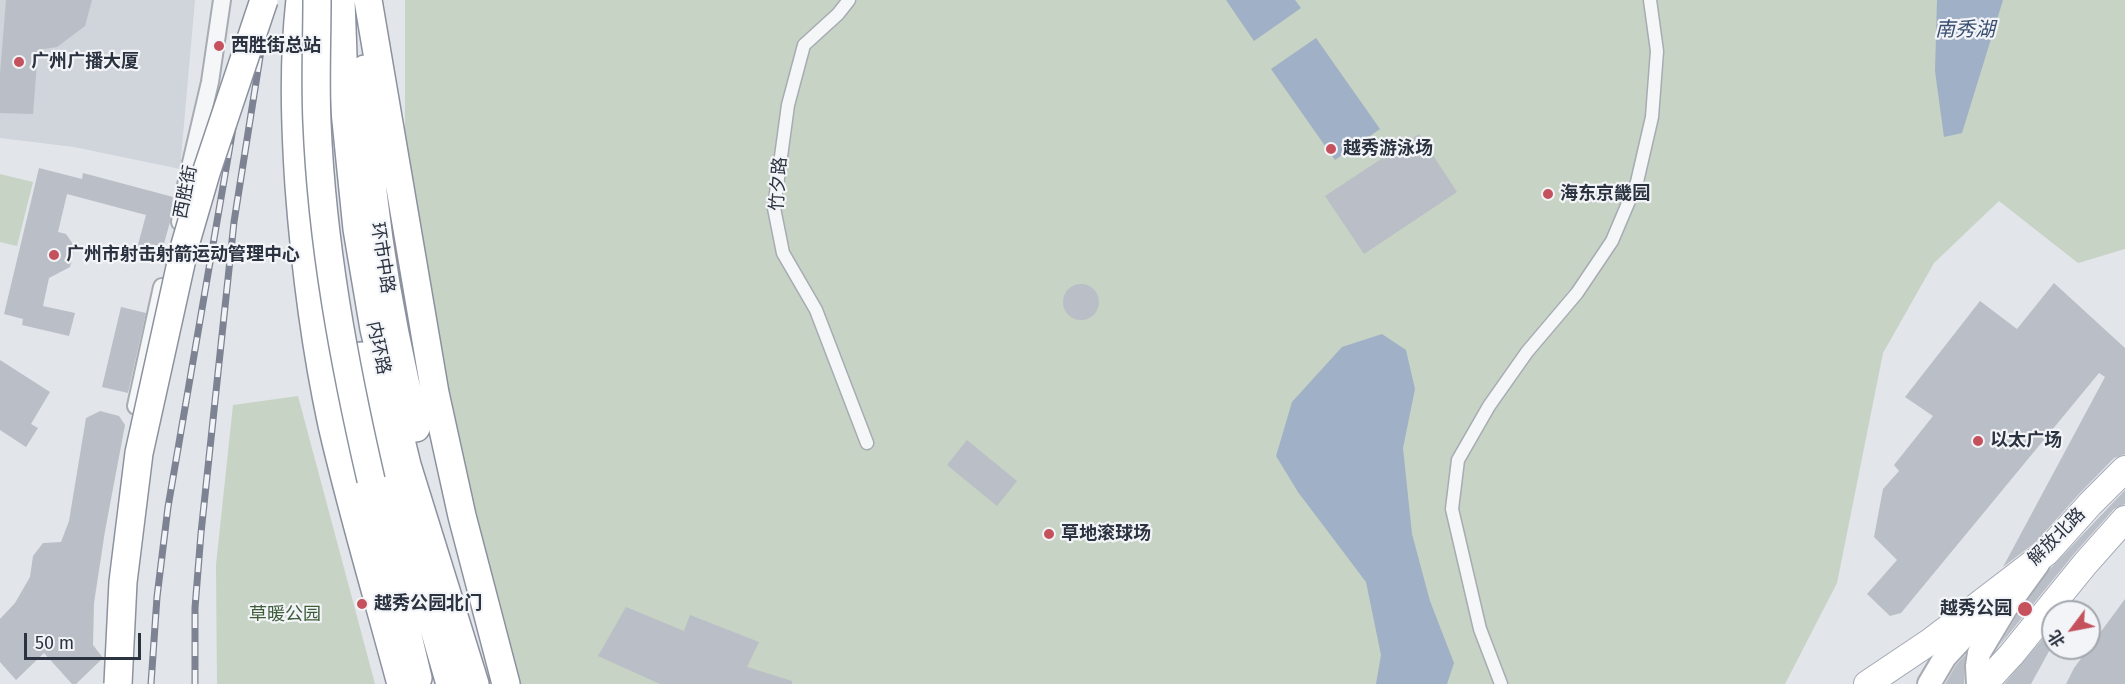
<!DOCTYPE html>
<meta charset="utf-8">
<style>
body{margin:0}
#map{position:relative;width:2125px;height:684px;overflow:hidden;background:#e2e5e9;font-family:"Fira Sans","Noto Sans SC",sans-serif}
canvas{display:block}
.north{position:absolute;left:2041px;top:600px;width:60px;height:60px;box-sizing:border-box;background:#f2f4f7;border:2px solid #a2a6ae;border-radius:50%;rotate:238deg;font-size:16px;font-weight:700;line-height:24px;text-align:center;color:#2b3240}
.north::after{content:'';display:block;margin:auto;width:21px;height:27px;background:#c4515c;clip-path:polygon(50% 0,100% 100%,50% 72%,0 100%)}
.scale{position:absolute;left:24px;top:633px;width:117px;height:27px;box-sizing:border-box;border:3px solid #2b3240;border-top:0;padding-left:8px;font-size:18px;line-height:21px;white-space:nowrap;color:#2b3240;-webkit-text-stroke:4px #f2f4f7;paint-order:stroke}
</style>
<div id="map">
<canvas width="2125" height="684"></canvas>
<div class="north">北</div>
<div class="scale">50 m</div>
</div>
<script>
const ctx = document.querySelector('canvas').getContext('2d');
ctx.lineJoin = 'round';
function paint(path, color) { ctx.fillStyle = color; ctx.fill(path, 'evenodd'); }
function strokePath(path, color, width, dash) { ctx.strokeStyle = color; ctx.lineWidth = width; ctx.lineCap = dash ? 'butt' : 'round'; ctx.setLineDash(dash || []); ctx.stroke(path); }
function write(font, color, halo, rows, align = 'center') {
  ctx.font = font + ' "Fira Sans","Noto Sans SC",sans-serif'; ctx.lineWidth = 4.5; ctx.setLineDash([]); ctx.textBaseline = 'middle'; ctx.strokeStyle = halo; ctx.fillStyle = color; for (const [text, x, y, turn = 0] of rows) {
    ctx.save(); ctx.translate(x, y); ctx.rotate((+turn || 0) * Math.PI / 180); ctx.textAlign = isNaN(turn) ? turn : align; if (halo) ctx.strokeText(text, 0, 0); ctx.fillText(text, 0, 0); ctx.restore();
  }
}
paint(new Path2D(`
 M0,0H195L180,169L74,147L0,138Z`), '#d0d4db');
paint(new Path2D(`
 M405,0H2125V249L2078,263L1999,201L1934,263L1883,353L1837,583L1785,684H511L487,601L405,182Z
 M0,174L33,182L17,246L0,242Z
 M298,396L375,684H217L216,565L233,405Z`), '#c7d3c4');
paint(new Path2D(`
 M1226,0H1295L1301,8L1254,41Z
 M1937,0H2003L1962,133L1944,137L1935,71Z
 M1316,38L1380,129L1335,160L1271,69Z
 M1382,334L1406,350L1415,389L1403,448L1412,534L1430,601L1454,663L1447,684H1376L1381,655L1366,582L1298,492L1276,456L1292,402L1342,347Z`), '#a0b0c7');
paint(new Path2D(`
 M6,0H92L85,26L57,47L38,50L33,114L0,113V74Z
 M1419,134L1457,192L1364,254L1325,196Z
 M39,168L82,179L83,173L173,197L170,222L160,258L136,252L146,215L67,194L58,232L66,234L75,247L70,267L49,278L43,306L75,313L69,336L22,325L23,319L4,314Z
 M2054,283L2125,348V454L2114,458L2079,494L2036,542L2003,567L2105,377L2099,373L1901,613L1890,616L1867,594L1897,560L1874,537L1883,489L1899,471L1894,465L1933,416L1905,397L1980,301L2017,329Z
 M1063 302a18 18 0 1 1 36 0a18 18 0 1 1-36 0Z
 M121,307L146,313L128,393L102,387Z
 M0,360L50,392L31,424L38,428L26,447L0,430Z
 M100,411L119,416L125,425L105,531L94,603L93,645L103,658L76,684H72L44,653L16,680L0,662V619L15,603L30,577L33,556L43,543L61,542L69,521L86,418Z
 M967,440L1017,481L997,506L947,465Z
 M2125,490V504L2114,509L2074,554L1999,646L2017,615L2050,569Z
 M2125,599V684H2066L2074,668Z
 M626,607L684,631L690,615L759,642L747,667L792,681V684H660L598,656Z
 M2053,627V644L2031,684H2004Z
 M1965,655L1964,684H1945L1956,665Z`), '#babec6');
const pedestrian = new Path2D(`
 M849,0L838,14L804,45L788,105L774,208L783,253L816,310L867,443
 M1501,684L1480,629L1452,509L1458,460L1489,406L1527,352L1577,293L1612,241L1637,182L1652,117L1657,51L1650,0`);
const minor = new Path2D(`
 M180,222L187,180L210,82L222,0
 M136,406L162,287`);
const secondary = new Path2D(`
 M1929,684L1945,657L1996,602
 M1978,684L1977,666L1979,653L2006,608L2038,564`);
const primary = new Path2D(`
 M1867,684L1931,641L2046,553L2090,504L2125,469
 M1984,684L2011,655L2085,564L2125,519`);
const trunk = new Path2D(`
 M300,0C293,62 295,124 299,186C305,266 315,346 332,425C352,512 378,598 401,684
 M341,0L345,111L357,229L374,329L407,465L475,684
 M368,0L435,393L462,516L506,684
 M365,69C367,191 387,310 416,428
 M361,356L382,449L450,684
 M371,480L418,678`);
strokePath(pedestrian, '#a7acb3', 15);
strokePath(minor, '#a7acb3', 20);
strokePath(secondary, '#a7acb3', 26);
strokePath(primary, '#a2a8b4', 28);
strokePath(trunk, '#8b919f', 30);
strokePath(pedestrian, '#f5f6f8', 12);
strokePath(minor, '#f5f6f8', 16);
strokePath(secondary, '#fff', 22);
strokePath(primary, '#fff', 26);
strokePath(trunk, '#fff', 27);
const rail = new Path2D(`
 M151,684L157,597L168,507L255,0
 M195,684V608L201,533L234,222L269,0`);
strokePath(rail, '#7d8392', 7);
strokePath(rail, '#f2f4f7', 4.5, [14]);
const trunkBridge = new Path2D(`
 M317,0C317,41 315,82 317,123C322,244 344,363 371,480
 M118,684L123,582L139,453L185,245L206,173L264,0`);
strokePath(trunkBridge, '#8b919f', 30, []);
strokePath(trunkBridge, '#fff', 27);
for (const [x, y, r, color] of [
 [219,46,6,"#c4515c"],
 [19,62,6,"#c4515c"],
 [1331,149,6,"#c4515c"],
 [1548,194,6,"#c4515c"],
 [54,255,6,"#c4515c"],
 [1978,441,6,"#c4515c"],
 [1049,534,6,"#c4515c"],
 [362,604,6,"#c4515c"],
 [2025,609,8,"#c4515c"]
]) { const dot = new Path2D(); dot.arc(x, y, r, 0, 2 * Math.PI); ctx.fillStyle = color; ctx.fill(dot); strokePath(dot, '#f2f4f7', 2); }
write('bold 18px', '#2b3240', '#f2f4f7', [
 ["西胜街总站",231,46],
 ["广州广播大厦",31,62],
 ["越秀游泳场",1343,149],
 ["海东京畿园",1560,194],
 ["广州市射击射箭运动管理中心",66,255],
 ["以太广场",1990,441],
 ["草地滚球场",1061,534],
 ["越秀公园北门",374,604],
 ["越秀公园",2012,609,"right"]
], 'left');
write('18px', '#2b3240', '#f2f4f7', [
 ["竹夕路",779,184,-86],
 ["西胜街",186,192,-79],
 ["环市中路",382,258,81],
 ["内环路",378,348,78],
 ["解放北路",2057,537,-45]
]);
write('18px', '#3e5b3a', '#f2f4f7', [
 ["草暖公园",285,615]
]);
write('italic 20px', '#394e71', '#f2f4f7', [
 ["南秀湖",1965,30]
]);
</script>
